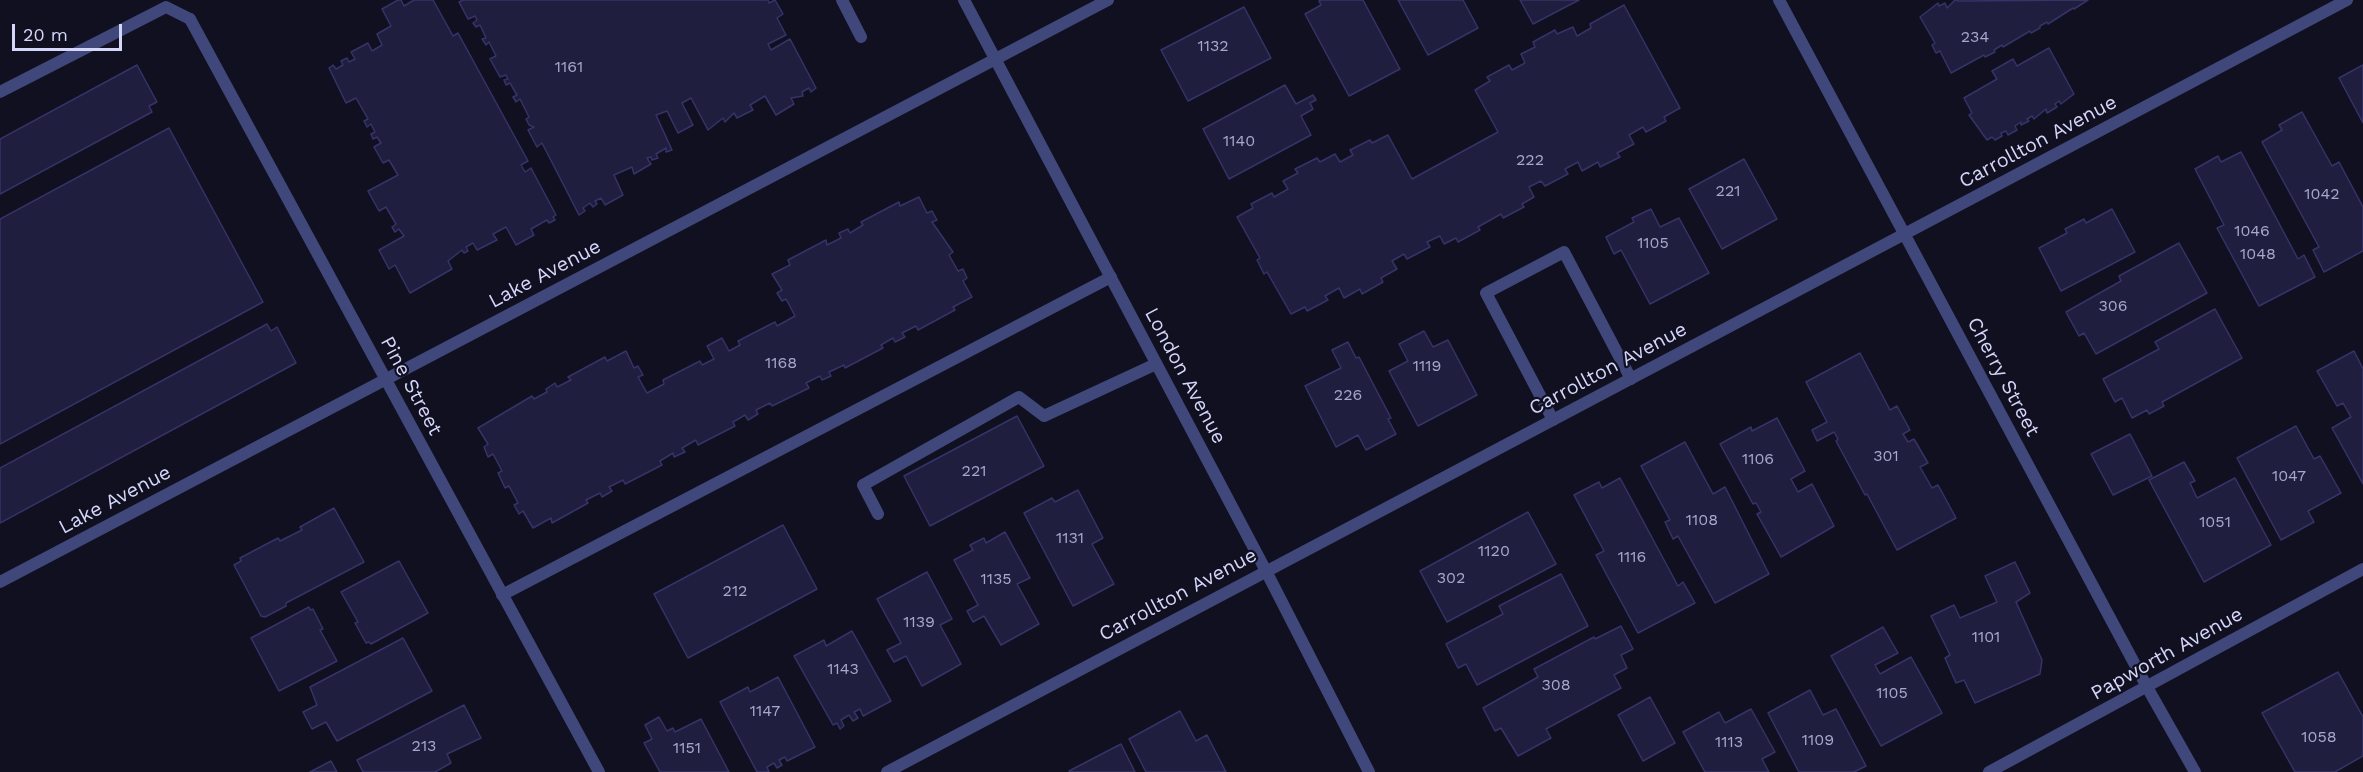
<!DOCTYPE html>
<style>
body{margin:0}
#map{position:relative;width:2363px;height:772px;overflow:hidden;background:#101020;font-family:"Work Sans",sans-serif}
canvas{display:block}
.scale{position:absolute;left:12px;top:24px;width:110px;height:27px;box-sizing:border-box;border:3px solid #d4d6fa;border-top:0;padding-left:8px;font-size:18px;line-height:21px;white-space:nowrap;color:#d4d6fa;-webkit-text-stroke:4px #101020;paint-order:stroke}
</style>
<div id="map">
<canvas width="2363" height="772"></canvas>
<div class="scale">20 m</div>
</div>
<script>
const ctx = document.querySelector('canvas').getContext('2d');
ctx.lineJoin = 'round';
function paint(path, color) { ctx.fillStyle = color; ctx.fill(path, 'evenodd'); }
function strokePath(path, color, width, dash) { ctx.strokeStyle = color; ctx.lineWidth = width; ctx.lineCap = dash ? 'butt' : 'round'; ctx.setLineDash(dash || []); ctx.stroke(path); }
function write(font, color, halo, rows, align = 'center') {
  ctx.font = font + ' "Work Sans",sans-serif'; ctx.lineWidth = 4.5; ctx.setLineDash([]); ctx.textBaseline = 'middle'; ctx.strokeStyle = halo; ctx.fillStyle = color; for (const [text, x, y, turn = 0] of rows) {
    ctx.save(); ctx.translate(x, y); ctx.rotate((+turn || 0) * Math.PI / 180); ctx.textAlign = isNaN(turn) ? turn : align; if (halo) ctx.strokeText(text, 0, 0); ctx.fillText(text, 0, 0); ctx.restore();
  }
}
const building = new Path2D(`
 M398,0H401L404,6L414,0H433L453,36L458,33L528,161L521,165L525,172L531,168L556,215L553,217L555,220L549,223L547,220L531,229L534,235L516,245L506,227L493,234L497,240L477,250L473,243L466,247L468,251L464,253L462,250L448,261L452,269L410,293L395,265L389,269L379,250L404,236L399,229L395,232L392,227L396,224L386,207L379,211L368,191L398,175L389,160L383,163L374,147L381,143L377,137L373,139L371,134L375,132L371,124L367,127L364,121L368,119L356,98L346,103L329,68L333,65L336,69L343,65L341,61L347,58L349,62L355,59L351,52L368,43L372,51L382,45L377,34L391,26L382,9Z
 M463,0H768L769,3L775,0L783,14L777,18L786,35L768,44L771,50L790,39L816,88L811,92L809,88L802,92L803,96L791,98L794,104L776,115L765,96L750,105L753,110L737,118L734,113L725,122L723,118L708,130L691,98L682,103L693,125L678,133L667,111L656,115L672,150L666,152V148L656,154L658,158L652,160L651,157L647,158L651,164L634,174L632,167L614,175L623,195L605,205L601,198L595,201L597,204L593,207L590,203L583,208L585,211L579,215L542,143L537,147L528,130L534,127L529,125L526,119L529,117L520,99L516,102L513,97L517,95L510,83L506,85L504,80L508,79L506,75L500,77L490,59L496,56L489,42L486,45L482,39L486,38L480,25L476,27L473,23L477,20L475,16L468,19L459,2Z
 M1321,0H1363L1400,69L1349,96L1305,14L1321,5L1319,1Z
 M1398,0H1463L1478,28L1428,55Z
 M1520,0H1579L1533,24Z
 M1955,0L1959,1L2088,0L2074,9L2073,8L2048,24L2047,22L2040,26V28L2031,33L2030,31L2003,47L2002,45L1994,50L1995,52L1985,57L1984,55L1951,73L1940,51L1936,53L1932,45L1935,43L1920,17L1938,3L1939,6L1945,3L1947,8Z
 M1624,5L1680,108L1664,117L1666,121L1646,132L1643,127L1629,135L1634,144L1617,153L1620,157L1600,167L1598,162L1582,171L1578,162L1565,169L1568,174L1545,186L1541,181L1529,187L1534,197L1522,204L1524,207L1503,218L1501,214L1478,227L1480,230L1458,242L1456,238L1444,244L1440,236L1427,242L1430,247L1407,259L1404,254L1392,261L1397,269L1381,278L1383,282L1362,294L1360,289L1344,298L1339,288L1325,296L1328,300L1307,311L1305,307L1291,314L1267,272L1264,274L1257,260L1260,258L1237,217L1253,208L1251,204L1272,193L1274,197L1288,189L1283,181L1298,173L1295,169L1317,158L1320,162L1335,154L1340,162L1353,155L1350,150L1370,140L1372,143L1388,135L1412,179L1498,132L1475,90L1490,81L1487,77L1509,65L1512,70L1525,63L1521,54L1535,47L1533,42L1555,30L1557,34L1573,27L1577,36L1591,28L1590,24Z
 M1244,7L1271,58L1188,101L1161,50Z
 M2049,48L2074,94L2061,104L2059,101L2055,104L2057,107L2047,113L2046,109L2034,119L2032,116L2027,119L2029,121L2021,125V122L2015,126L2017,130L2008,135L2006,131L2001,133L2002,136L1995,140L1992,137L1987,140L1969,115L1972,113L1964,98L1997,79L1992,71L2013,59L2017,66Z
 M137,65L157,102L149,106L152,112L0,194V139Z
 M2363,65V123L2339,78Z
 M1285,85L1296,104L1313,95L1316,100L1310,103L1313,109L1301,116L1311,135L1229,179L1203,129Z
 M2302,112L2332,166L2339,162L2363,207V251L2324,272L2313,250L2319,247L2262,142L2282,130L2279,125Z
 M169,128L263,302L0,444V219Z
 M2241,152L2298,259L2304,255L2315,277L2259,306L2217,228L2224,225L2195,169L2218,156L2221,162Z
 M1744,159L1777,219L1722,249L1689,189Z
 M919,197L927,213L932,211L937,220L932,222L953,252L949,255L958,271L963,269L967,278L963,281L972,297L953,307L955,310L918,330L916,326L902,333L905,337L895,342L893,338L881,345L883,348L845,368L844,365L829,372L831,376L822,380L820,376L806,383L809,388L772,406L770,403L756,410L758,414L748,420L745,415L733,422L735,426L698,445L696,440L682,448L685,452L674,457L673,453L660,461L662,465L625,484L623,480L609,487L612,491L602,497L600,493L586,500L588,503L552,523L551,518L533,528L523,511L519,514L514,505L518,503L509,486L505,488L498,473L502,471L493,454L488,457L484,447L488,444L478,428L532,396L534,399L547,392L546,389L555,383L557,387L571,380L568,377L605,357L607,361L626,351L634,368L638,366L643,375L638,377L647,393L664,384L663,380L700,361L702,365L714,359L707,346L722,338L729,351L740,345L738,341L775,322L777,326L795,316L786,299L782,301L777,293L782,290L772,274L790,265L788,260L826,240L827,245L841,238L839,233L848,229L850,233L863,225L861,222L899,202L900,206Z
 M1651,209L1660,227L1679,218L1709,273L1650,304L1621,250L1614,254L1606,237L1634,222L1632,218Z
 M2112,209L2135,252L2061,291L2039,248L2067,233L2065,229L2084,219L2086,223Z
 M2179,243L2207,293L2096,354L2084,333L2079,336L2066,312L2121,281L2119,276Z
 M2215,309L2242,358L2162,402L2164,406L2149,414L2147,410L2132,418L2122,398L2115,402L2103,379L2159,349L2155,342Z
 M267,324L271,331L277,327L296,363L0,523V468Z
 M1424,331L1433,347L1448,340L1477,395L1418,426L1389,371L1408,361L1399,344Z
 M1348,342L1356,358L1359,357L1391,418L1388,419L1396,434L1366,450L1358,435L1336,447L1305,386L1341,368L1332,350Z
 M2354,351L2363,369V484L2332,428L2351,417L2343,403L2337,406L2317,371Z
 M1860,353L1890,410L1897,406L1910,430L1903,434L1908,442L1914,439L1928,463L1920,467L1932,488L1938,485L1956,518L1897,550L1867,494L1865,495L1836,441L1838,439L1834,432L1817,441L1812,430L1827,422L1806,382Z
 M1017,416L1044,466L930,526L904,476Z
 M1777,418L1805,471L1791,479L1798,492L1812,484L1834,526L1781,557L1757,514L1761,512L1756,503L1753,504L1720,444L1751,427L1752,431Z
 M2296,426L2314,459L2320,456L2341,493L2308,511L2314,522L2281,540L2237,458Z
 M2130,434L2152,476L2113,495L2091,454Z
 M1685,442L1713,494L1725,487L1769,574L1715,603L1678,536L1673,539L1665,522L1670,520L1641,466Z
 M2184,462L2195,481L2190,483L2197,498L2235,478L2271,545L2204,582L2149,480Z
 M1620,478L1678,586L1683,582L1695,603L1638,633L1596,555L1604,551L1574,495L1599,482L1602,488Z
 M1078,490L1103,538L1092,544L1114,584L1073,606L1024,513L1052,498L1055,502Z
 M334,508L364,562L286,603V606L265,617L261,616L234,565L241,561L240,558L278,538L280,541L302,530L300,527Z
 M1528,512L1556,564L1447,622L1420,571Z
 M783,525L817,589L688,658L654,594Z
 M1005,532L1030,578L1017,584L1039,624L1001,645L984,616L973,622L967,611L978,605L954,560L973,550L970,545L984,538L986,543Z
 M399,561L428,613L371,644L369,642L366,643L355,623L358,622L341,592Z
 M2015,562L2030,593L2016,602L2042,660L2040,674L1975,703L1964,680L1956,683L1945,658L1950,655L1931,616L1954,605L1960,618L1997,602L1985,576Z
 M927,572L952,619L940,625L961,664L922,686L906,656L894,662L887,650L901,643L877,599Z
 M1561,574L1588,626L1477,685L1466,664L1458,668L1446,644L1503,614L1499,606Z
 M309,607L310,610L313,609L323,629L320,630L337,661L279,691L251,638Z
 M1621,626L1633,649L1621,655L1627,668L1614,675L1621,688L1546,729L1551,738L1518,756L1501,728L1495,731L1483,708L1538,677L1534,669L1594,637L1595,639Z
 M1883,627L1898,653L1875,665L1880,674L1911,657L1942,713L1881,746L1831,656Z
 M852,631L891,701L863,716L860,709L854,712L858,718L853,721L849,715L841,720L844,726L840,729L837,723L833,725L794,656L824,640L826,646Z
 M403,638L432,691L337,741L326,722L312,729L303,712L317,705L310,687Z
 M2338,672L2363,717V756L2335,772H2295L2262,713Z
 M778,677L815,747L787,761L785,757L779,760L782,765L777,768L774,763L767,767L769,772H757L720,702L748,687L750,692Z
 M1810,690L1823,715L1836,709L1866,766L1854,772H1799L1768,713Z
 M1650,697L1675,743L1643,761L1618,715Z
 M464,705L481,738L447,754L451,763L435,772H363L357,760Z
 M1751,709L1775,752L1762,759L1769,772H1705L1683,732L1719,712L1725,723Z
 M1180,711L1196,741L1207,735L1226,772H1146L1129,739Z
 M659,717L667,731L673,728L675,732L701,719L729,772H660L644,743L652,739L645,725Z
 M1121,744L1135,772H1070L1069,771Z
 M331,761L337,772H310Z`);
paint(building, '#1f1e3f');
strokePath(building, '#353368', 1.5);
strokePath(new Path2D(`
 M842,0L861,37
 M0,92L166,7L190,19
 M1553,420L1486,293L1564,252L1631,379
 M878,514L863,485L1019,397L1044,416L1156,364
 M502,595L1111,277`), '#40477a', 12);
strokePath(new Path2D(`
 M964,0L1266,571L1369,772
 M1779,0L2147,687L2195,772
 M190,19L599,772
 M887,772L2347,0
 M1989,772L2363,569`), '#40477a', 12);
strokePath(new Path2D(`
 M0,582L1108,0`), '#40477a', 12);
write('16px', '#a7a8cb', null, [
 ["234",1975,37],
 ["1132",1213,46],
 ["1161",569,67],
 ["1140",1239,141],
 ["222",1530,160],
 ["221",1728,191],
 ["1042",2322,194],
 ["1046",2252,231],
 ["1105",1653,243],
 ["1048",2258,254],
 ["306",2113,306],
 ["1168",781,363],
 ["1119",1427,366],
 ["226",1348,395],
 ["301",1886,456],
 ["1106",1758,459],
 ["221",974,471],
 ["1047",2289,476],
 ["1108",1702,520],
 ["1051",2215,522],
 ["1131",1070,538],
 ["1120",1494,551],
 ["1116",1632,557],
 ["302",1451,578],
 ["1135",996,579],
 ["212",735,591],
 ["1139",919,622],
 ["1101",1986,637],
 ["1143",843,669],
 ["308",1556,685],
 ["1105",1892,693],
 ["1147",765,711],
 ["1058",2319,737],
 ["1109",1818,740],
 ["1113",1729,742],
 ["213",424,746],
 ["1151",687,748]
]);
write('20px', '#d4d6fa', '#101020', [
 ["Carrollton Avenue",2038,142,-28],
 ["Lake Avenue",545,274,-28],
 ["Carrollton Avenue",1608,369,-28],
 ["London Avenue",1185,376,62],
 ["Cherry Street",2003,377,62],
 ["Pine Street",411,386,62],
 ["Lake Avenue",115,500,-28],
 ["Carrollton Avenue",1178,595,-28],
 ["Papworth Avenue",2167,654,-29]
]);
</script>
